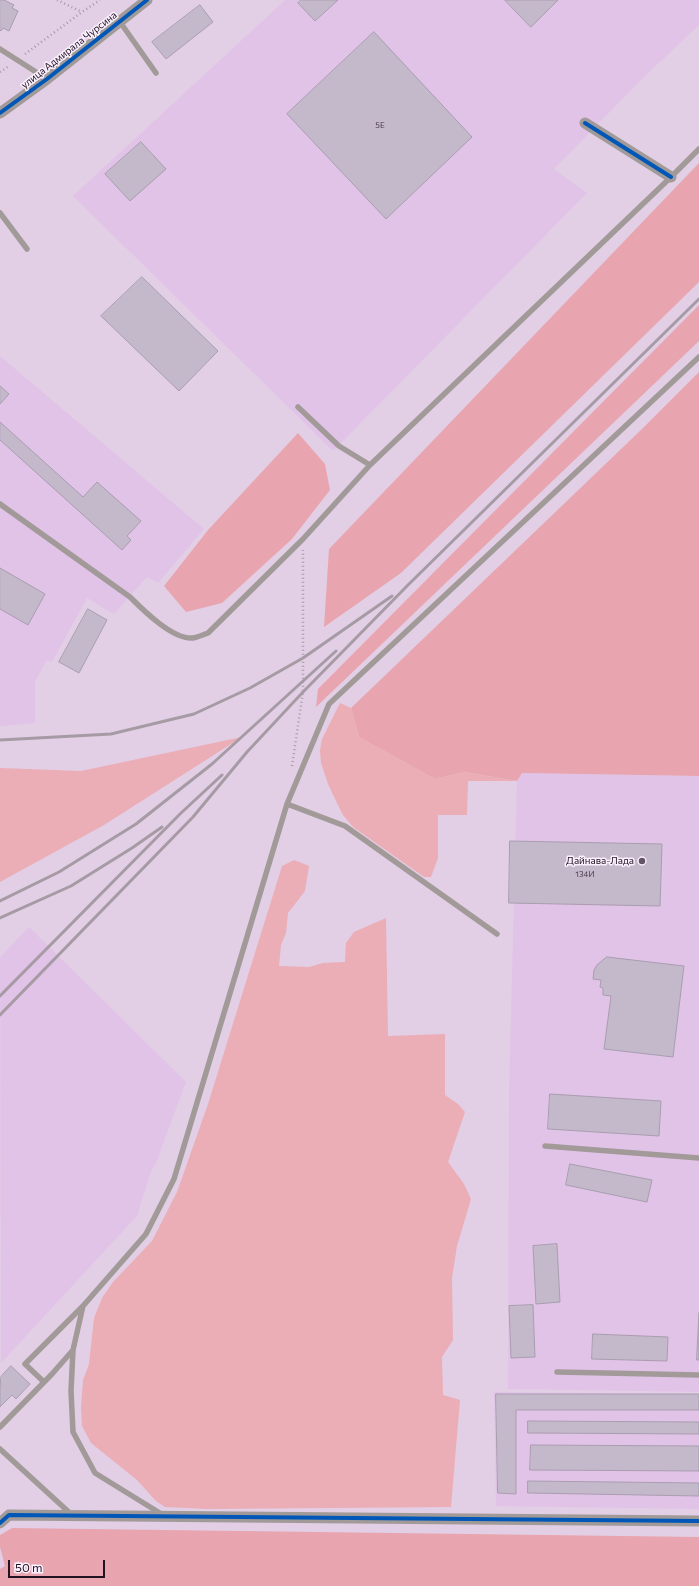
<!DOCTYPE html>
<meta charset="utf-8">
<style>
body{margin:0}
#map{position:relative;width:699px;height:1586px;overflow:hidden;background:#e2cfe5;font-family:Commissioner,sans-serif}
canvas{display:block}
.scale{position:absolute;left:8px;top:1560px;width:97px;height:18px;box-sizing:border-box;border:2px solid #201322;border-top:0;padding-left:5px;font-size:12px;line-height:14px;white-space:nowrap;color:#201322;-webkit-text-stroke:3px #fbf0fd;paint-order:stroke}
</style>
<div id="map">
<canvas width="699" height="1586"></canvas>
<div class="scale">50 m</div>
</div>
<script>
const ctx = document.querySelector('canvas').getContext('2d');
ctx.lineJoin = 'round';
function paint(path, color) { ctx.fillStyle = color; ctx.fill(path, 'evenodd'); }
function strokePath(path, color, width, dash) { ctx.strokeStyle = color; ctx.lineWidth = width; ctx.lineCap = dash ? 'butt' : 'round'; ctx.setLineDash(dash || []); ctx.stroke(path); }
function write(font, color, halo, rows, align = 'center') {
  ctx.font = font + ' Commissioner,sans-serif'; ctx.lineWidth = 3; ctx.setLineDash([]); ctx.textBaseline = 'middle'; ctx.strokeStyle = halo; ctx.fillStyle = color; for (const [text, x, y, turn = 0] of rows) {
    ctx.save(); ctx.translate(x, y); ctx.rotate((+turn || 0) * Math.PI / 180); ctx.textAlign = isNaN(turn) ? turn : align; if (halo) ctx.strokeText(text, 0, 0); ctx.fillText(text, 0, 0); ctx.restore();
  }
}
paint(new Path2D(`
 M285,0H699V25L643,78L554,169L587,193L333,451L73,196Z
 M0,356L204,529L158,583L147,577L114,614L87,598L52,662L47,660L35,681V723L0,726Z
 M522,773L699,776V1392L508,1389L509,1090L517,781Z
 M29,927L186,1082L156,1163L150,1174L137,1216L1,1363L0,957Z
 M494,1392L699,1394V1509L496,1506Z`), '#e2c3e8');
paint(new Path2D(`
 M340,703L351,708L359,737L435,779L464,772L517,781H468L467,815H438V858L431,877H424L353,827L343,815L336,801L328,784L321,763L320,750L322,739Z
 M242,737L104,825L0,882V768L81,771Z
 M294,860L309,866L305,891L288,913L286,933L281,945L279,966L309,967L323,963L345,962L346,943L354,932L386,918L388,1036L445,1034V1095L458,1104L465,1112L448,1162L464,1184L471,1199L457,1246L452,1278L453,1340L442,1357L443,1395L460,1400L451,1507L207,1509L165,1507L156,1501L137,1480L91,1443L82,1426L81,1406L83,1380L89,1364L94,1318L102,1298L113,1282L152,1241L177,1192L208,1104L282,866Z`), '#ebadb6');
paint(new Path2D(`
 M699,163V282L401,573L324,627L329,549Z
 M699,305V341L316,707L318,689Z
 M699,372V776L522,773L517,781L464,772L435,779L359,737L351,708L643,428Z
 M298,433L325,464L330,490L292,539L222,603L186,612L164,586L208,530Z
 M12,1528L699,1537V1586H0V1569L5,1566L0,1547V1535Z`), '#e8a5af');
const building = new Path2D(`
 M0,0H4L14,5L12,8L18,11L9,31L3,28L1,31L0,30Z
 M301,0H338L315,21L298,3Z
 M505,0H558L531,27Z
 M200,5L213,22L166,59L152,42Z
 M374,32L472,137L386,219L287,114Z
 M141,142L166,169L130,201L105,174Z
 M142,277L218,351L179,391L101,316Z
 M0,386L9,394L0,404Z
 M0,422L83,497L97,482L141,521L127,536L131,540L122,550L0,440Z
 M0,568L45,594L28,625L0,609Z
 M88,609L107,620L79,673L59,662Z
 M510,841L662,844L660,906L509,903Z
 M607,957L684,966L673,1057L604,1049L611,996L603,995V988L600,987L601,980L593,979L594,970L597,965Z
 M550,1094L661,1101L659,1136L548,1129Z
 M570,1164L652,1180L647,1202L566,1185Z
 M557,1244L560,1302L536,1304L533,1246Z
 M533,1305L535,1357L511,1358L509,1306Z
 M699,1313V1360H697Z
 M593,1334L668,1337L667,1361L592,1359Z
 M11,1366L30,1384L16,1399L12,1395L0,1407V1386L1,1385L0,1378Z
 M496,1394H699V1410H516V1494L498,1493Z
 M528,1421L699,1422V1434L528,1433Z
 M531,1445L699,1446V1471L530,1470Z
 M528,1481L699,1483V1496L528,1493Z`);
paint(building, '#c4b8cb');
strokePath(building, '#a99db0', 1);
strokePath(new Path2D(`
 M57,0L82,12
 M25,54L82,12L100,0
 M0,72L9,66
 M292,766L303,692V550`), '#a59ca2', 2.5, [1, 3]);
strokePath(new Path2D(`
 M120,22L156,73
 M0,49L47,79
 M0,213L27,249
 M298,407L339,446L370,465
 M0,504L130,597C143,610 173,640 193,638C198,637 203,635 208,633L303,539L370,465L671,177L699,149
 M287,804L345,826L497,934
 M545,1146L699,1158
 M83,1306L73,1350L71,1391L73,1432L95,1473L163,1515
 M557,1372L699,1375
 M44,1382L25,1364L83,1306L146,1234L174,1179L287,804L329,704L699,357
 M0,1427L52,1374L73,1350
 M0,1449L72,1515`), '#a19a98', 5.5);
strokePath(new Path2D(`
 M0,113L47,79L147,0
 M585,123L671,177
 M0,1523L9,1515L699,1521`), '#a19a98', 11);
strokePath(new Path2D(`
 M0,740L111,734L194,714L250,688L303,658L392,596
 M0,901L59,872L136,824L212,764L336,651
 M0,918L71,886L132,848L162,827
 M0,996L181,813L222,775
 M0,1015L193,817L247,752L303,692L408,585L699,299`), '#a69ba4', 3);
strokePath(new Path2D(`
 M0,113L47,79L147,0
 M585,123L671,177
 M0,1523L9,1515L699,1521`), '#0057b8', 4);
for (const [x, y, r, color] of [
 [642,861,4,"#645566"]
]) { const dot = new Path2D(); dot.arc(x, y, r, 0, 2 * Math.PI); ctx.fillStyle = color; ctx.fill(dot); strokePath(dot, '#fbf0fd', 1.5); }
write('8px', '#493c4c', null, [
 ["5Е",380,125],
 ["134И",585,874]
]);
write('10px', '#201322', '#fbf0fd', [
 ["улица Адмирала Чурсина",69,50,-38]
]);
write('10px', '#201322', '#fbf0fd', [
 ["Дайнава-Лада",634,861]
], 'right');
</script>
